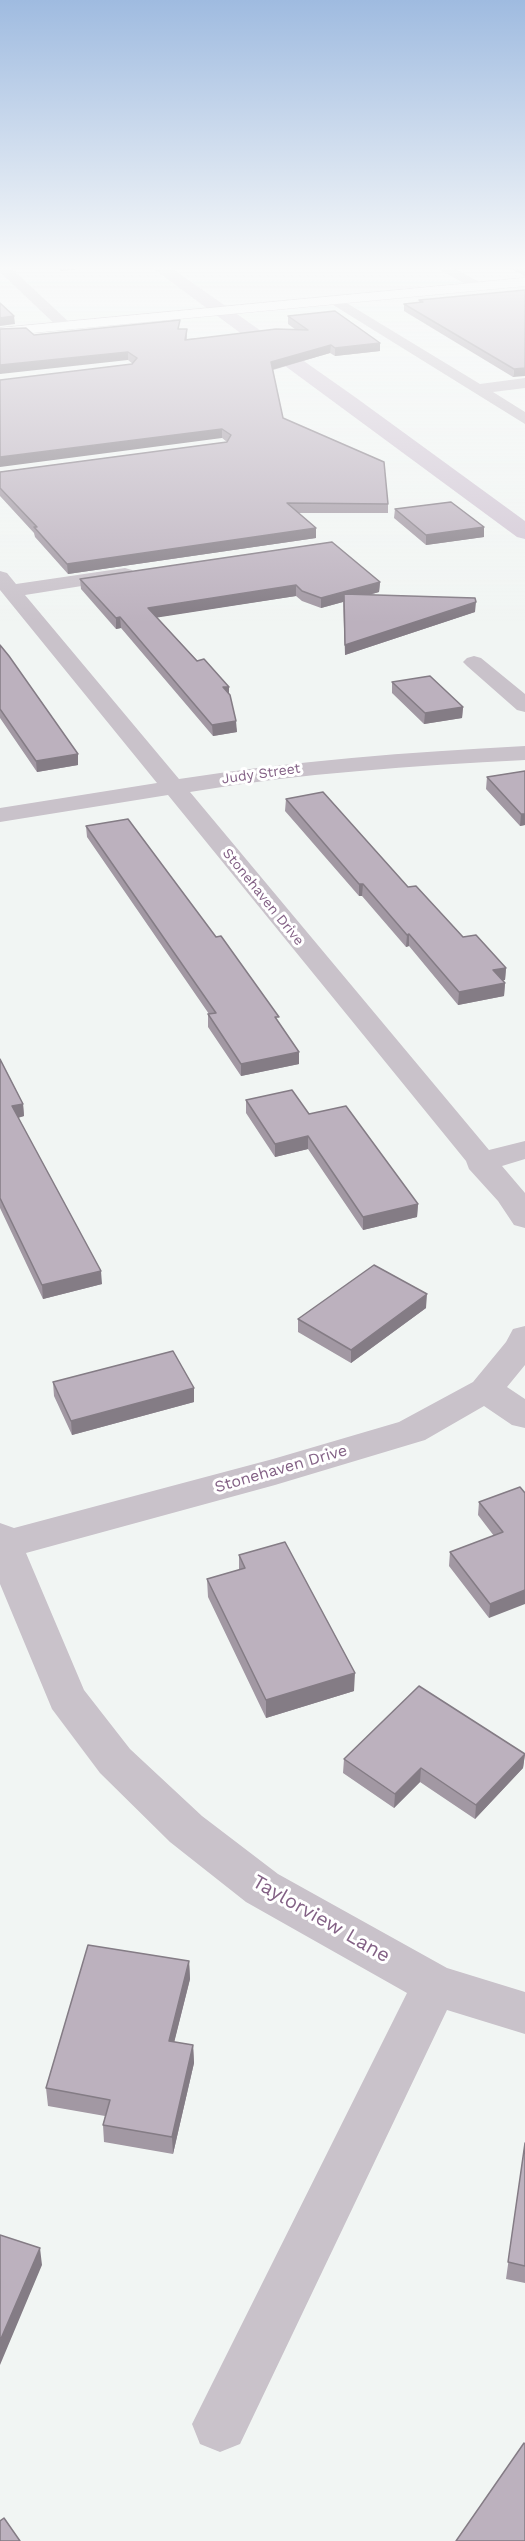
<!DOCTYPE html>
<style>
body{margin:0}
canvas{display:block;background:#f1f5f3}
</style>
<canvas width="525" height="2541"></canvas>
<script>
const ctx = document.querySelector('canvas').getContext('2d');
ctx.lineJoin = 'round';
function paint(path, color) { ctx.fillStyle = color; ctx.fill(path, 'evenodd'); }
function strokePath(path, color, width, dash) { ctx.strokeStyle = color; ctx.lineWidth = width; ctx.lineCap = dash ? 'butt' : 'round'; ctx.setLineDash(dash || []); ctx.stroke(path); }
function write(font, color, halo, rows, align = 'center') {
  ctx.font = font + ' "Work Sans",sans-serif'; ctx.lineWidth = 6; ctx.setLineDash([]); ctx.textBaseline = 'middle'; ctx.strokeStyle = halo; ctx.fillStyle = color; for (const [text, x, y, turn = 0] of rows) {
    ctx.save(); ctx.translate(x, y); ctx.rotate((+turn || 0) * Math.PI / 180); ctx.textAlign = isNaN(turn) ? turn : align; if (halo) ctx.strokeText(text, 0, 0); ctx.fillText(text, 0, 0); ctx.restore();
  }
}
paint(new Path2D(`
 M151,267H170L355,397L525,521V539L517,537Z`), '#d1c6d4');
const major = new Path2D(`
 M525,278V286L0,336V328Z`);
strokePath(major, '#bdb5bd', 1);
paint(new Path2D(`
 M0,267H10L70,323L72,326L70,329H60L0,272Z
 M434,267H451L487,286L480,290L475,289Z
 M335,296L480,384L525,378V388L493,392L525,412V424L330,303L328,300Z
 M125,568L132,570L135,574L132,578L25,595L179,779C294,761 409,752 525,746V760C412,766 301,773 190,792L489,1150L525,1141V1159L502,1166L525,1193V1228L514,1225L498,1201L469,1169L466,1161L168,795L0,822V808L157,783L0,590V571L7,573L16,584Z
 M474,656L481,658L525,694V712L517,710L467,666L463,662L467,658Z
 M525,1326V1365L507,1387L525,1399V1428L512,1425L484,1406L425,1440L275,1485L26,1553L84,1690L130,1749L202,1816L278,1874L447,1968L525,1992V2034L447,2010L240,2444L220,2452L200,2444L192,2424L407,1993L246,1902L170,1842L100,1773L52,1709L0,1584V1523L14,1528L273,1459L399,1422L473,1382L506,1342L513,1329Z`), '#c9c2ca');
paint(major, '#fff');
paint(new Path2D(`
 M508,267H525V276Z
 M525,290L513,377L404,311V304L419,302V300Z
 M288,316L380,351L335,356L330,353L273,370L283,418L388,504V513H298L316,528V538L68,574L35,537L34,533L0,496V472L227,442L128,360L34,335L187,329V339L296,330L288,324Z
 M395,509L484,537L426,545L394,518Z
 M80,579L380,582L379,592L369,595L475,612L345,655L343,602L321,608L302,601L296,596L156,617L229,694L237,732L213,736L121,628L116,629L81,589Z
 M0,645L78,754V765L37,772L0,718Z
 M392,682L463,707L462,718L424,724L392,693Z
 M525,771V825L520,826L486,789L487,777Z
 M286,799L408,887L463,937L506,968L505,980H503L505,983L504,996L458,1005L409,946L406,947L362,896H359L285,811Z
 M86,826L279,1023L299,1064L241,1076L208,1027V1014H209L87,837Z
 M0,1059L23,1104L24,1116L18,1118L102,1284L43,1299L0,1208Z
 M246,1100L309,1114L418,1204L417,1217L363,1230L308,1149L275,1157L246,1113Z
 M426,1308L351,1363L298,1332V1319Z
 M53,1382L194,1402L72,1435L54,1396Z
 M525,1493L489,1618L449,1566L450,1552L494,1536L478,1515L479,1502Z
 M239,1555L354,1691L266,1718L208,1597L207,1579L239,1570Z
 M525,1754L523,1768L475,1819L420,1782L394,1808L343,1773L344,1759Z
 M189,1961L190,1979L174,2042L193,2045L194,2063L173,2154L104,2142L103,2125L105,2116L48,2106L46,2088Z
 M525,2142V2283L506,2279Z`), '#a298a3');
paint(new Path2D(`
 M60,267H102L60,271Z
 M14,316L15,324L0,326V318Z
 M380,343V351L335,356V348Z
 M331,345L330,353L271,370V362Z
 M128,352V360L0,374V365Z
 M525,368V376L513,377L514,369Z
 M222,429V438L0,467V457Z
 M484,527V537L426,545V535Z
 M316,528V538L68,574L67,564Z
 M380,582L379,592L321,608V598Z
 M296,585V596L148,619V608Z
 M476,602L475,612L345,655V645Z
 M120,617L121,628L116,629V618Z
 M223,687H229V697Z
 M463,707L462,718L424,724L425,713Z
 M236,721L237,732L213,736L212,725Z
 M78,754V765L37,772L36,761Z
 M521,814H525V825L520,826Z
 M359,884H363L362,896H359Z
 M409,934V946L406,947L407,935Z
 M506,968L505,980L492,983L493,970Z
 M505,983L504,996L458,1005L459,992Z
 M299,1052V1064L241,1076V1064Z
 M23,1104L24,1116L13,1119L12,1106Z
 M308,1136V1149L275,1157V1144Z
 M418,1204L417,1217L363,1230V1217Z
 M101,1271L102,1284L43,1299L42,1285Z
 M427,1294L426,1308L351,1363V1350Z
 M194,1388V1402L72,1435L71,1421Z
 M525,1590V1604L489,1618L490,1604Z
 M355,1673L354,1691L266,1718V1700Z
 M525,1754L523,1768L475,1819L476,1805Z
 M421,1768L420,1782L394,1808L395,1794Z
 M189,1961L190,1979L170,2059L169,2041Z
 M193,2045L194,2063L173,2154L172,2137Z
 M40,2248L42,2265L0,2365V2341Z`), '#847c85');
const building = new Path2D(`
 M525,290V368L514,369L404,304L423,302L419,300Z
 M0,303L14,316L0,318Z
 M335,311L380,343L335,348L331,345L271,362L283,418L384,462L388,504L287,503L316,528L67,564L34,527H37L0,488V472L227,442L231,435L222,429L0,457V380L132,364L137,358L128,352L0,365V329L26,328L34,335L180,320L178,329H187L185,340L276,329L308,330L288,316Z
 M451,502L484,527L426,535L395,509Z
 M332,542L380,582L321,598L302,591L296,585L148,608L197,661L204,659L229,687H223L230,695L236,721L212,725L120,617L116,618L80,579Z
 M344,594L475,598L476,602L345,645Z
 M0,645L9,656L78,754L36,761L0,709Z
 M430,676L463,707L425,713L392,682Z
 M525,771V814H521L487,777Z
 M323,792L408,887L416,886L463,937L476,935L506,968L493,970L505,983L459,992L409,934L407,935L363,884H359L286,799Z
 M128,819L216,937L221,936L279,1017H275L299,1052L241,1064L208,1014L216,1013L86,826Z
 M0,1059L23,1104L12,1106L101,1271L42,1285L0,1198Z
 M292,1090L309,1114L346,1106L418,1204L363,1217L308,1136L275,1144L246,1100Z
 M374,1265L427,1294L351,1350L298,1319Z
 M173,1351L194,1388L71,1421L53,1382Z
 M520,1487L525,1493V1590L490,1604L450,1552L503,1532L479,1502Z
 M285,1542L355,1673L266,1700L207,1579L245,1568L239,1555Z
 M419,1686L525,1754L476,1805L421,1768L395,1794L344,1759Z
 M88,1945L189,1961L169,2041L193,2045L172,2137L103,2125L110,2100L46,2088Z
 M525,2143V2266L508,2262Z
 M0,2235L40,2248L0,2341Z
 M524,2443L525,2444V2541H456Z
 M4,2518L20,2541H0V2521Z`);
paint(building, '#bcb1be');
strokePath(building, '#847c85', 1.5);
const sky = ctx.createLinearGradient(0, 0, 0, 623);
sky.addColorStop(0, '#9fbbe0');
sky.addColorStop(0.43, '#f9fafa');
sky.addColorStop(1, '#f9fafa00');
ctx.fillStyle = sky;
ctx.fillRect(0, 0, 525, 623);
write('14px', '#836185', '#fff', [
 ["Judy Street",261,774,-8],
 ["Stonehaven Drive",263,897,51]
]);
write('16px', '#836185', '#fff', [
 ["Stonehaven Drive",281,1469,-16]
]);
write('20px', '#836185', '#fff', [
 ["Taylorview Lane",321,1919,30]
]);
</script>
